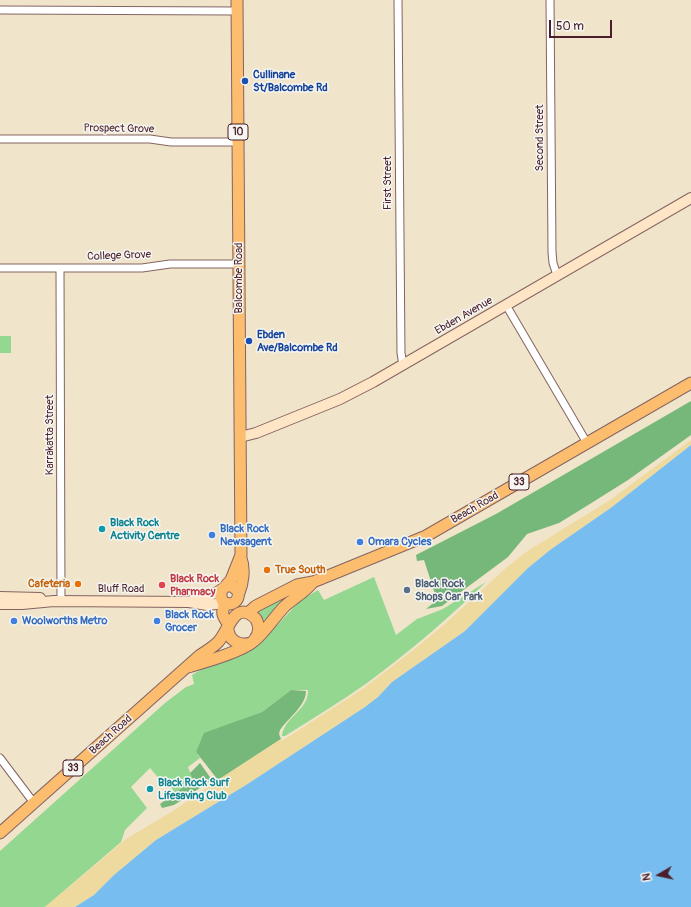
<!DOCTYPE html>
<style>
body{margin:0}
#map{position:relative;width:691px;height:907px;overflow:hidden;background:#f0e4ca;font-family:Pangolin,sans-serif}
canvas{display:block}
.north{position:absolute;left:639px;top:855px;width:40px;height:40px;-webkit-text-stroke:3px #f6f6f2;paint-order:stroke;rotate:261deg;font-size:11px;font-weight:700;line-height:16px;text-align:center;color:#4a1f2b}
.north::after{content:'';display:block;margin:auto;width:14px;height:18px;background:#4a1f2b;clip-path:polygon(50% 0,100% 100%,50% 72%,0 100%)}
.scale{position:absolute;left:549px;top:20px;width:63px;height:18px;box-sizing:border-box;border:2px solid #4a1f2b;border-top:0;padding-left:5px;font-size:12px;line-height:14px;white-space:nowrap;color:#4a1f2b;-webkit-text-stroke:3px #f6f6f2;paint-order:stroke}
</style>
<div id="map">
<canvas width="691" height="907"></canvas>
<div class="north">N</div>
<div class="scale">50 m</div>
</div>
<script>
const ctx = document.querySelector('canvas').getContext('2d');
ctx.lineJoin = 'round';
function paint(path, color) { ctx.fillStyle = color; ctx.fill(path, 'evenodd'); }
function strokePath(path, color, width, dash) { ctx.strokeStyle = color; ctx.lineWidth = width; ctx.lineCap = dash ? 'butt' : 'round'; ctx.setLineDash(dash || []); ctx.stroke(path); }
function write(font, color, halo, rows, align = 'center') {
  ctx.font = font + ' Pangolin,sans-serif'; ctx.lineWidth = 3; ctx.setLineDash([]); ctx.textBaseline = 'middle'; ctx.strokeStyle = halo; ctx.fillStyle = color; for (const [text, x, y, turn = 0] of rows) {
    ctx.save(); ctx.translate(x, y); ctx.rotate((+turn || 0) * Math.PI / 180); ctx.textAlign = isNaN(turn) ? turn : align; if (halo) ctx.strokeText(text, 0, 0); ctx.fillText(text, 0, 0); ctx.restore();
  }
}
paint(new Path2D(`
 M0,336H11V353H0Z
 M374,577L396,635L417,619L443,609L486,582C449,618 409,652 367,683C340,702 312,719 285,736H282C284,717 309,710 308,690H291L262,712L239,721L196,752L200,758L188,767L193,780L175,793L170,785L162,782L150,768L131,787L147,808L125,830L121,842L45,907H0V851L165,703L186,687L194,684L192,675L207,666L244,653L256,647L301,600L318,590L324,600Z
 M288,593L290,596L261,623L256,612Z`), '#93d790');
paint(new Path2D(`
 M691,401V435L628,480L585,507L559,523L527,534L508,557L442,606L426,609L437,600L424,560L417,561L416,555L496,514Z
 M291,690L306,691C306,706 288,718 280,730L279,734L281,739L218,780L196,752L204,733L262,712Z
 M200,763L212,780L174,805L162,808L160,804L193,780L190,773Z`), '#76b87a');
paint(new Path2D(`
 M691,440V445L612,507L550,550L528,568L465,631L392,682L378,697L365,707L246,785L156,840L114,875L94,895L75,907H45L126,839L173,811L218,780L281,739L282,741L364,688L412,651L445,624L507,567L526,552L610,500Z`), '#eeda9e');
paint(new Path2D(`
 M691,445V907H75L94,895L114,875L156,840L246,785L365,707L378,697L392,682L465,631L528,568L550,550L612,507Z`), '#78bdef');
const street = new Path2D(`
 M398,0L401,353L403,365
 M550,0L552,252L553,263L557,275
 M0,10L237,11
 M0,139H150L171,142H238
 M0,268H142L170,264H239
 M60,268L61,601
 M506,305L587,443
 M0,758L34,803`);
const secondary = new Path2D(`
 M240,437L256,433L340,399L373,382L691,198
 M0,597L40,598
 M191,601L216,593L222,589
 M0,604H22L54,601L189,602L207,605L225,603`);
const primary = new Path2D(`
 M226,586H232L238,591C240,601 232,607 223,602L221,597V591L231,580L241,555L237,0
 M239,593C243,583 245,569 241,558
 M226,603C220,612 223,617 229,625
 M248,613L256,606L297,585L313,582L426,536L691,383
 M228,626C227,639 238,647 251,643
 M188,667C205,662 241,652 254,641C266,631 274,617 285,606C294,598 305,592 313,582
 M0,833L199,656C206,651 214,647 219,641C229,630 235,598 256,619C260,627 260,634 254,640`);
strokePath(street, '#846463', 9);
strokePath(secondary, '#846463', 12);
strokePath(primary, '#846463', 13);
strokePath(street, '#fff', 7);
strokePath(secondary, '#fee5c5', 10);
strokePath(primary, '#fcbd6f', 11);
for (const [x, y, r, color] of [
 [245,81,4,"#1a4fb4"],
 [249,341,4,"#1a4fb4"],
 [102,529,4,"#0f9aa8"],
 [212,535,4,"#3f7fe0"],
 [360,542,4,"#3f7fe0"],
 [267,570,4,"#e8710a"],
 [78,584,4,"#e8710a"],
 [162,585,4,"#e0444e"],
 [407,590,4,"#5c6f8a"],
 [14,621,4,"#3f7fe0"],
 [157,621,4,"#3f7fe0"],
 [150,789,4,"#0f9aa8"]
]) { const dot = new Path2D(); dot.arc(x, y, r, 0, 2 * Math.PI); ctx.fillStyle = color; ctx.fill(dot); strokePath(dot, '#f6f6f2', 1.5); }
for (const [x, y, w] of [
 [238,132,20],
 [519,482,20],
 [73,768,20]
]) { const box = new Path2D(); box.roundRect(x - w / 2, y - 8, w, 16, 3); ctx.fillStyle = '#f6f6f2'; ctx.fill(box); strokePath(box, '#4a1f2b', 1); }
write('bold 10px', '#4a1f2b', null, [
 ["10",238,132],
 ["33",519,482],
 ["33",73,768]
]);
write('bold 11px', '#164399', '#f6f6f2', [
 ["Cullinane",253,75],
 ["St/Balcombe Rd",253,88],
 ["Ebden",257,335],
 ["Ave/Balcombe Rd",257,348]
], 'left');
write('11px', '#4a1f2b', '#f6f6f2', [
 ["Prospect Grove",119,129,1],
 ["Second Street",540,138,-90],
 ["First Street",388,183,-90],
 ["College Grove",119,256,-2],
 ["Balcombe Road",239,278,-90],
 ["Ebden Avenue",464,316,-30],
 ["Karrakatta Street",50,435,-90],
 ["Beach Road",475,508,-30],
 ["Bluff Road",121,589],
 ["Beach Road",111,735,-42]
]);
write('bold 11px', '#0d838f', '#f6f6f2', [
 ["Black Rock",110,523],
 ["Activity Centre",110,536],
 ["Black Rock Surf",158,783],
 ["Lifesaving Club",158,796]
], 'left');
write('bold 11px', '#366cbe', '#f6f6f2', [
 ["Black Rock",220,529],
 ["Newsagent",220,542],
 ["Omara Cycles",368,542],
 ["Black Rock",165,615],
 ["Grocer",165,628],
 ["Woolworths Metro",22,621]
], 'left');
write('bold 11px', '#c56008', '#f6f6f2', [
 ["True South",275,570],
 ["Cafeteria",70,584,"right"]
], 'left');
write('bold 11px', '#be3a42', '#f6f6f2', [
 ["Black Rock",170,579],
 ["Pharmacy",170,592]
], 'left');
write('bold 11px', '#4e5e75', '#f6f6f2', [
 ["Black Rock",415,584],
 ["Shops Car Park",415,597]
], 'left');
</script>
